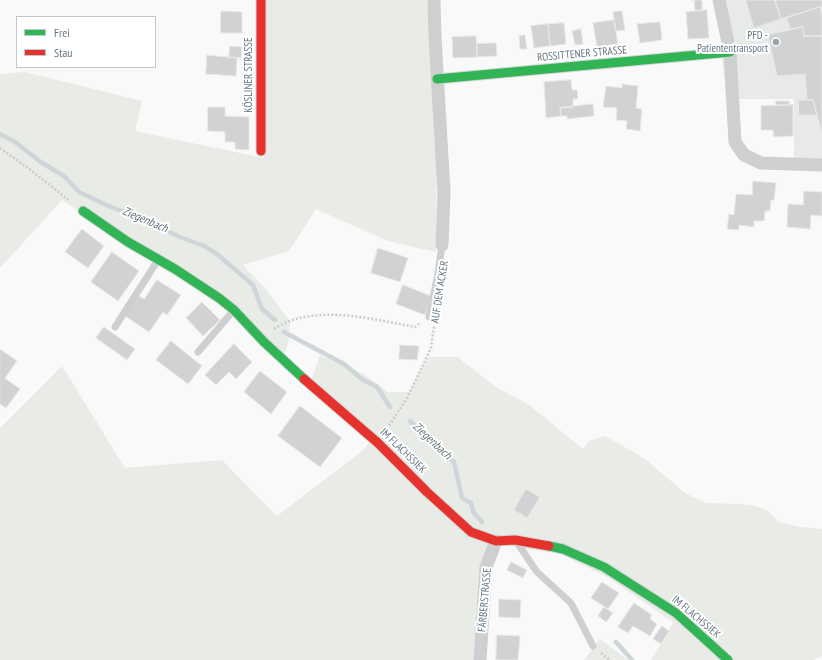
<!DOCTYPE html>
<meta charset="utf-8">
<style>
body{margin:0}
#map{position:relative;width:822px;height:660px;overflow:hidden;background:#f9f9f9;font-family:"PT Sans Narrow",sans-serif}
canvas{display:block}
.legend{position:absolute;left:16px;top:16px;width:140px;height:52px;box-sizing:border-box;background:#fff;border:1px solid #c1c8cd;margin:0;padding:5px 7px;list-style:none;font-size:12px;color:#657683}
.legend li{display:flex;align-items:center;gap:8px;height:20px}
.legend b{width:20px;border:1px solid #c1c8cd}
</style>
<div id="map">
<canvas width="822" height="660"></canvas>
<ul class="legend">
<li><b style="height:5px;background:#30b455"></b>Frei</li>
<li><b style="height:5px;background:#e5322d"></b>Stau</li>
</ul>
</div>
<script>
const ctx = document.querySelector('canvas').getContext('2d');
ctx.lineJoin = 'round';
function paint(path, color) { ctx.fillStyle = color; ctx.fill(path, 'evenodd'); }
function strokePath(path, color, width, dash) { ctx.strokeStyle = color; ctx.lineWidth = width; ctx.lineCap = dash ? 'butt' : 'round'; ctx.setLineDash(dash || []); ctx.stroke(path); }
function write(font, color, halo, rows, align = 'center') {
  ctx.font = font + ' "PT Sans Narrow",sans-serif'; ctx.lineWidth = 4; ctx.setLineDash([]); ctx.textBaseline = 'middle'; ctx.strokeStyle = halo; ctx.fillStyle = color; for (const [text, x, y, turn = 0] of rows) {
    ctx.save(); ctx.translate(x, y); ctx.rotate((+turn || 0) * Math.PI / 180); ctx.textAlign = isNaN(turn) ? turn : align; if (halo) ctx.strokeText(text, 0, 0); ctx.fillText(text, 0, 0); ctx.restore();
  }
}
paint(new Path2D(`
 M723,0H822V169H794V99H727L722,59Z`), '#e8e9e9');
paint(new Path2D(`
 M265,0H428L429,51L437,144L436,252L388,241L316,209L289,251L243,265L266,289L290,321L289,339L283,360L260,332L62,200L0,268V74L25,72L142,101L135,131L264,158Z
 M320,355L364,374L388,392H409L428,357H457L499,389L528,404L583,449L589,441L604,436L632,451L646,460L685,493L706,503L739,504L755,506L767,510L779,522L801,527L822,529V656L813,660H651L673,623H674L609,578L561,554L497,544L484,567L478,660H0V428L62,366L125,468L222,460L277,516L362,451L374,437L310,384Z
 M600,639L628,660H584Z`), '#e8ebe6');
strokePath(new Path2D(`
 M0,134L15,142L42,163L64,176L79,192L104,204L151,223L180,237L204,246L217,254L253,285L262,309L275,320
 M284,332L344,364L363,380L377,387L390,407
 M410,421L454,462L462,498L471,503L474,513L482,522
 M616,642L632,660`), '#ced6d9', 4.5);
const building = new Path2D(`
 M691,0H702V11H695L694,0Z
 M746,0H775L781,19L754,28Z
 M775,0H822V6L781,19Z
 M820,7L822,16V36H804L803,27L790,29L787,18Z
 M707,10L709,38L688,39L686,12Z
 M221,11L242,12V33H221Z
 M622,11L625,30L616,31L613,12Z
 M614,20L618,44L597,47L593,23Z
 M660,22L662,40L640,43L637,24Z
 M564,23L566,44L550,46L548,24Z
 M548,24L550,46L534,48L531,26Z
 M803,27L804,36H822V134L813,100H807L805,74L777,76L768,35Z
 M581,29L583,44L575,45L572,31Z
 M525,35L527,49H520L519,36Z
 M476,36L477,57L453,58L452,37Z
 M496,43L497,56L477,57V44Z
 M230,46L242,47L241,58L229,57Z
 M207,55L237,58L236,76L206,74Z
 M571,80L572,90H577L578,99H573V107L560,108L561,116L546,118L544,82Z
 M622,84L638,86L636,108L642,109L640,131L626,129L627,121L616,120L617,108L603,107L606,86L622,88Z
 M799,100H813L817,115H799Z
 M776,101H789V105H776Z
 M593,104L594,116L567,119V116H561L560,108Z
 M793,105V136L774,137L773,130H761V106Z
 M208,107H225V116L249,117V150L235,149V142H225V132L208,131Z
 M753,181L776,183L774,200H771L770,211H765L764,221H754V227L739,225V230L727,229L729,214L734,215L736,194L752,195Z
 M804,191L822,192V216L811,215L810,229L787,227L788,204L803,205Z
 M82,229L104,246L88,268L65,252Z
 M378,248L408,258L400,282L371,273Z
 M112,252L139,271L118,301L91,282Z
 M157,280L181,295L167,315L163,312L149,332L125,316L139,296L144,299Z
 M403,285L431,296L425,315L396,304Z
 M202,302L220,320L203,336L186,318Z
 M104,327L135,349L127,360L96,338Z
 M171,341L202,366L188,384L156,360Z
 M234,344L252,362L236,379L229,372L216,385L205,375Z
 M400,345L419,346L417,360L399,359Z
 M0,349L17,361L5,378L20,389L6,408L0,404Z
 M260,371L287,392L271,414L244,392Z
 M300,406L342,438L320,467L278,436Z
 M526,489L540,497L527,518L514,510Z
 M511,562L527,570L523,578L507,570Z
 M602,582L619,593L608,609L591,598Z
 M499,599L521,600L520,618L499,617Z
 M634,603L652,615L650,619L657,624L650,636L633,626L628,633L618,627Z
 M604,607L613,613L606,622L598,616Z
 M662,626L669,631L661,644L653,639Z
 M497,635L520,636L518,660H496Z`);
paint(building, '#d0d2d3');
strokePath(building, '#e8e8e8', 1);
const fast = new Path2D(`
 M437,79L730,52
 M83,211L128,242L175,269L219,298L234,310L264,342L304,379
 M549,546L563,549L604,567L676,613L728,660`);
const jam = new Path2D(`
 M261,0V151
 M304,379L378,443L427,492L471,532L496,541L515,540L549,546`);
strokePath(fast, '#d5d6d7', 11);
strokePath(jam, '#d5d6d7', 11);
strokePath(new Path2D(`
 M0,148L28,168L70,201
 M274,329C314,303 371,319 415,327L420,323
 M387,429L407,398L431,348L434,326
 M601,653L610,660`), '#cbcccd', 2.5, [2, 2]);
strokePath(new Path2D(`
 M429,317L438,274L442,245
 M115,327L158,260
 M198,352L234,310
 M518,544L537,572L571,603L593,646`), '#cecfd0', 7);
strokePath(new Path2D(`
 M434,0L435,37L444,192L442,245
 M719,0L730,52L735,142L744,155L761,163L822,165
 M480,660L486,567L496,541`), '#cecfd0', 13);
strokePath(fast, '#30b455', 9);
strokePath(jam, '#e5322d', 9);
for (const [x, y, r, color] of [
 [776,42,4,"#99a4ac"]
]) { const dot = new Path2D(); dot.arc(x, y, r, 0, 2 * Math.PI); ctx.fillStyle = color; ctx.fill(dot); strokePath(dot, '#fff', 1.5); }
write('11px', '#657683', '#fff', [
 ["PFD -",768,36],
 ["Patiententransport",768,49]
], 'right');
write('11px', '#657683', '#fff', [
 ["ROSSITTENER STRASSE",582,54,-5],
 ["KÖSLINER STRASSE",249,75,-90],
 ["AUF DEM ACKER",440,292,-81],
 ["IM FLACHSSIEK",403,451,44],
 ["FÄRBERSTRASSE",485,600,-85],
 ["IM FLACHSSIEK",696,617,40]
]);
write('italic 12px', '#60757c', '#fff', [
 ["Ziegenbach",145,220,23],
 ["Ziegenbach",432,441,43]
]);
</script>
